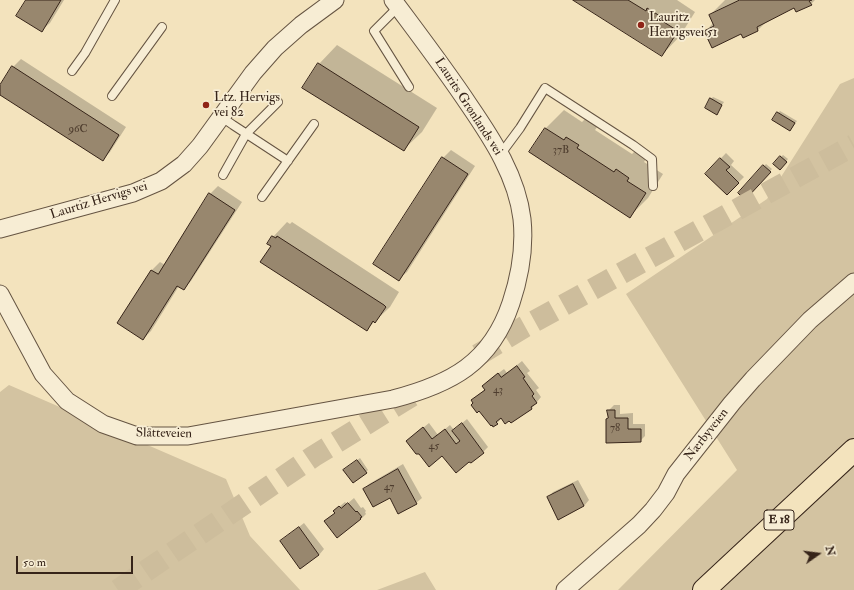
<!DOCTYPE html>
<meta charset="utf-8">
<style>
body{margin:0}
#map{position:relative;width:854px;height:590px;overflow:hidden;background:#f3e3bd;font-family:"IM FELL Double Pica",serif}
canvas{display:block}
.north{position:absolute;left:798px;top:534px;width:40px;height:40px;-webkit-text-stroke:3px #f7edd4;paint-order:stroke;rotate:76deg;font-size:11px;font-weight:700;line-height:16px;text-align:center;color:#362419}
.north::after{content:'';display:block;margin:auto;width:14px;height:18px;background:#362419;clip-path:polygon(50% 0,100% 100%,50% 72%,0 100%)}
.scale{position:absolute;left:16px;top:556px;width:117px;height:18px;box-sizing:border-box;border:2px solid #362419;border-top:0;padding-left:5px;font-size:12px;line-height:14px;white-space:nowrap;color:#362419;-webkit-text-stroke:3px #f7edd4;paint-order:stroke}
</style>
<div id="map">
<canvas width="854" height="590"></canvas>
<div class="north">N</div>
<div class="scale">50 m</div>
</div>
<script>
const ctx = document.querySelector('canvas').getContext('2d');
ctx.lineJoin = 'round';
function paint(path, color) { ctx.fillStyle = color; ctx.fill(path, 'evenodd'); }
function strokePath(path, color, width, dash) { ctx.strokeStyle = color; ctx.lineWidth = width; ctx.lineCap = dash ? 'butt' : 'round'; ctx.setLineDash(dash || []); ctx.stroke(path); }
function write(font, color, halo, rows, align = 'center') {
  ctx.font = font + ' "IM FELL Double Pica",serif'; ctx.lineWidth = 3.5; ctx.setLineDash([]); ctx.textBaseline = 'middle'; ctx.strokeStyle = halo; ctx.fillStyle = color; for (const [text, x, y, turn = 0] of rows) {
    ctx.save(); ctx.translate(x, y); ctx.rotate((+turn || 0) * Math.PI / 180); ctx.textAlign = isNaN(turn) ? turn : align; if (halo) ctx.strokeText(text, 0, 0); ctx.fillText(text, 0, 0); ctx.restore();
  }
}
paint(new Path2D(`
 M854,78V590H618L737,470L626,294L767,199L840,84Z
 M9,385L226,479L250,536L300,590H0V392Z
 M425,572L436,590H377Z`), '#d3c3a1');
paint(new Path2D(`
 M27,0H64L50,23L42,30Z
 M575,0H677L695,12L680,36L662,55Z
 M725,0H815L811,4L795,7L767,21L758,30L744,36L742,33L706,31L713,23L710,15Z
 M337,45L437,108L422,132L403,150L319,64Z
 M21,59L126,127L110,152L102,160L0,94V87L13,67Z
 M713,97L724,102L717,113L711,99Z
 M564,110L582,122L585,119L597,127L595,130L632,154L635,151L646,159L644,162L663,174L648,198L629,217L531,152L546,128Z
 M780,111L797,121L790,130L778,113Z
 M451,150L475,166L407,272L399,279L443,158Z
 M726,153L734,161L731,165L744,177L727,194L706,174Z
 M783,155L788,159L780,169L774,164Z
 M766,164L772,169L745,199L739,193Z
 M218,186L242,202L191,281L184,289L179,286L151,331L143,339L118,323L152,270L160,262L165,265L210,194Z
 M287,222L290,224L292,222L399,292L390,307L367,329L272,246L273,237Z
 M522,361L530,371L527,373L539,388L536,390L541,397L532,408L510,419L502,418L497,423L472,400L485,389L483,386L488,381L504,369L507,373Z
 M614,405H620V414L633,413V424H645V436L640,441L609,417L608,411Z
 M467,419L488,447L483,452L442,455L413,436L429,423L438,435L450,425L454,430Z
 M360,458L368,470L366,472L344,470Z
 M403,464L422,498L416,503L364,489L369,484Z
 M578,480L589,500L584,506L548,498L553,492Z
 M354,498L361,508L363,507L366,511L365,512L366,514L361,519L325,521L336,512L335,511L340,506L345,502L347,504Z
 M304,523L324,549L319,555L281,541Z`), '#0003');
const building = new Path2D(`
 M26,0H61L42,32L16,16Z
 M573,0H628L646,11L647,8L660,16L659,19L678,31L662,56Z
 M740,0H812L809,1L812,5L796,12L794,8L757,27L758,31L743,38L741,34L712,48L704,31L714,26L709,15Z
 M318,63L419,127L404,151L302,88Z
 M12,66L119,135L103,161L0,95V85Z
 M710,98L722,105L717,115L705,108Z
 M777,112L795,123L790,131L772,120Z
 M545,128L564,140L566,137L579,145L577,148L614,172L616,169L629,178L627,181L646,193L630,218L529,152Z
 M780,156L787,162L780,170L773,164Z
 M442,157L468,174L399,281L373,264Z
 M720,158L730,167L726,170L739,183L727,195L705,174Z
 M763,165L771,172L745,200L738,193Z
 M209,193L235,210L184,290L177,286L143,340L117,323L151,270L158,274Z
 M272,236L276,238L277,236L384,305L386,307L375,323L373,321L367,331L260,262L271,246L267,244Z
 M517,366L525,377L523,378L534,394L532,396L537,403L531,407L532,409L511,423L509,421L505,424L501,418L496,422L498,424L493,427L492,425L491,426L479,411L477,413L471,405L473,403L471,400L485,390L482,386L498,373L501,377Z
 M607,410H615V418H628V429H641V442L606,443V419L608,418Z
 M462,423L484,453L471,463L469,462L456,473L442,456L429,467L419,454H416L406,441L423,427L432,439L445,429L456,444L460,441L452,431Z
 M357,460L367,473L353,483L343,470Z
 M398,469L417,504L398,514L390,498L373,507L363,489Z
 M573,484L584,506L558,520L547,497Z
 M348,503L356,512L357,511L362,517L360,518L361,519L337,538L324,521L335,513L333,511L339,506L341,508Z
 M299,527L319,555L300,569L280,541Z`);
paint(building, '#98876e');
strokePath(building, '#362419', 1);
strokePath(new Path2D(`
 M478,355L524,327L854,145
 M118,590L314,456L418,392`), '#cdbd9c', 22, [22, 11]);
const service = new Path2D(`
 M398,7L374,31L409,87
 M72,71L85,53L115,0
 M112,96L162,27
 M220,116L233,125L288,161
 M500,155L520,128L545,88L633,145L652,159L653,186
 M223,175L246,134L278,102
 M262,197L314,124`);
const minor = new Path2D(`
 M0,229L133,193L161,181L184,164L200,146L253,73L275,48L301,25L335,0
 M0,294L43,374L67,401L103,424L137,436H188L393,399C451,384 491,363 511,303C520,276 525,248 522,219C517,177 493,140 469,105C445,69 419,35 393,0
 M565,590L639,525L653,510L666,493L676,474L732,403L753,379L810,320L854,282`);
const motorway = new Path2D(`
 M704,590L854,450`);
strokePath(service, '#655442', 10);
strokePath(minor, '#655442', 19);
strokePath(motorway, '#362419', 24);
strokePath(service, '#f7edd4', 8);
strokePath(minor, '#f7edd4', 17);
strokePath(motorway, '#f3e3bd', 22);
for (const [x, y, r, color] of [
 [641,25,4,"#8f2418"],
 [206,105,4,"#8f2418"]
]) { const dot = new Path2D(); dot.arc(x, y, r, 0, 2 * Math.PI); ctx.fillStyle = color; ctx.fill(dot); strokePath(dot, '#f7edd4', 1.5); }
write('11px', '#4e3d2e', null, [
 ["96C",78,130],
 ["37B",561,151],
 ["43",498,391],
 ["78",615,429],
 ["45",434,447],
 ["47",389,488]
]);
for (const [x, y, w] of [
 [779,520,30]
]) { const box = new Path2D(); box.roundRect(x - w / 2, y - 10, w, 20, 3); ctx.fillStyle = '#f7edd4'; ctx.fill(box); strokePath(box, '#362419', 1); }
write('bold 12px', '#362419', null, [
 ["E 18",779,520]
]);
write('13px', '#362419', '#f7edd4', [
 ["Lauritz",649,18],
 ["Hervigsvei 51",649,33],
 ["Ltz. Hervigs",214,98],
 ["vei 82",214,113]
], 'left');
write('13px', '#362419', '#f7edd4', [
 ["Laurits Grønlands vei",468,107,57],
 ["Laurtiz Hervigs vei",99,201,-17],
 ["Slåtteveien",164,434,1],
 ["Nærbyveien",707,435,-52]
]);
</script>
